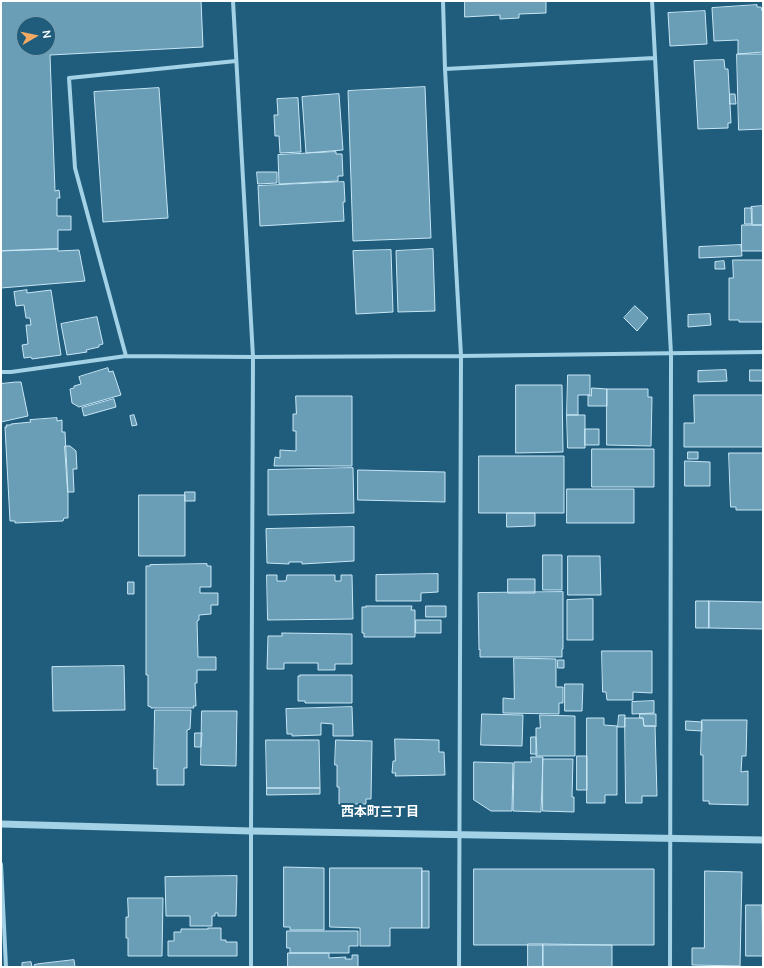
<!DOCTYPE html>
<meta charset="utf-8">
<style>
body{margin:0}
#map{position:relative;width:764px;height:968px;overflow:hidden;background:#205d7c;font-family:Manrope,sans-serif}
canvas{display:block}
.frame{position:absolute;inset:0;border:2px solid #fff;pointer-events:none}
.north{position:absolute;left:16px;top:16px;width:40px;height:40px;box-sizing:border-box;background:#205d7c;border:1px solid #799eb0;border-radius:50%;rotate:81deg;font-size:11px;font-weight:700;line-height:16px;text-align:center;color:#fff}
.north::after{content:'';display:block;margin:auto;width:14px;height:18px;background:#f4aa63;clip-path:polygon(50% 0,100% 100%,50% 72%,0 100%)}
</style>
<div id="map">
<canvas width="764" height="968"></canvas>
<div class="frame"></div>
<div class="north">N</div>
</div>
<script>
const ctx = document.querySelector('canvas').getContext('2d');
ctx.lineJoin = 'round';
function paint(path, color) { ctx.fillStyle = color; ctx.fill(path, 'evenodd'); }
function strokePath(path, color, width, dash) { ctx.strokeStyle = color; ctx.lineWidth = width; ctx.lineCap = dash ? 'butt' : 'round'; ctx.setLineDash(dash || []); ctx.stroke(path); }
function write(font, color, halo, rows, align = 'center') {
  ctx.font = font + ' Manrope,"Noto Sans JP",sans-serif'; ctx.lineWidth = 4; ctx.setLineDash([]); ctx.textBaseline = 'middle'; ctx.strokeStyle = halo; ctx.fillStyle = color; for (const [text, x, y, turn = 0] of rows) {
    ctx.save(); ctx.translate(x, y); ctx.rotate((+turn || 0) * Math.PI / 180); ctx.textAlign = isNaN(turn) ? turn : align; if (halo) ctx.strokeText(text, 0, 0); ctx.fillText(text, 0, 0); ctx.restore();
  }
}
const building = new Path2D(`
 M1,1H201L203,47L50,55L55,191L59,190L60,198H57V216H71V230H58V249L1,251ZM24,24H48V48H24Z
 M465,1H546V13L519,14V18L500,19V15L465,17Z
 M757,5V7H761L762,11H763V52L738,54V40L714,41L712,8Z
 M705,11L707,44L670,46L668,13Z
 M737,54H763V129L739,130Z
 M724,60L725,69H728L731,123H728V128L698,129L694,61Z
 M425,87L431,238L353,241L348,91Z
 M159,88L168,218L103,222L94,92Z
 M339,94L343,150L306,153L302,97Z
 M730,94H735L736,104H730Z
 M298,98L301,152L280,153L279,136H275L274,115H278L277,99Z
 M336,152V154H342L343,176H338V181L279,184L278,155Z
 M257,172H277V183L258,184Z
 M344,182L345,202H343L344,221L260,226L258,186Z
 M763,206V225H752L751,207Z
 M745,208H752V224H745Z
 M742,225H763V251H742Z
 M741,245L742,256L699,258V247Z
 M58,249V251L79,250L85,281L1,288V251Z
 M433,249L435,311L398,312L396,251Z
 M391,250L393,312L356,314L353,251Z
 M733,260H763V322H739V320H729V278H733Z
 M724,261L725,269H715V262Z
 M27,290V293L51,290L61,355L32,359L31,357L24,358L22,345L28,344L26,325H31L30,318H26L24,305L16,306L14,292Z
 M635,306L648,318L637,331L624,318Z
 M710,314L711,325L688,327V315Z
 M97,317L103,344L99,345V347L86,350L87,352L67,355L61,324Z
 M108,368L109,372L113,371L121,395L79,407L72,403L70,389L74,388V386L81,384L79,377Z
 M726,370L727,381L698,382V371Z
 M750,370H763V381H750Z
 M568,375H590V395H578V415H567Z
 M16,382H21L28,416L1,422V384Z
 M516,385H562L563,452L516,453Z
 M592,388L607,389V406H588V395L591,396Z
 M607,389H648V397H652L651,446L607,445Z
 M694,395H763V447H684V423H694Z
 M296,396H352V466H274L275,457L280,458V450L296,451V431H293V414H296Z
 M114,399L116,407L84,416L82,408Z
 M134,415L137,425L132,426L130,416Z
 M567,415H585V448H568Z
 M57,418V421L62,420V432H65L68,492V518H64L63,521L15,523V521H10L5,427H7L6,425H11V424L31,422L30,420Z
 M585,429H599V445H585Z
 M65,446H70L76,451L77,469H73L74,492H68Z
 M592,449H654V487H592Z
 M688,452H698V459H688Z
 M729,453H763V510H736V507H731Z
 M479,456H564V513H479Z
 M685,461L710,462V486H685Z
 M353,468L354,513L268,515V470Z
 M358,470L445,472V502L358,500Z
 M567,489H634V523H567Z
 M185,492H195V501H185Z
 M139,495H185V556H139Z
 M507,513H535V526L507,527Z
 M354,527V561L302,564V562H289V564L267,563L266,529Z
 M543,555H562V590H543Z
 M568,556H600L601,595H568Z
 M207,564V566H211V587H200V593H218V605H211V614L199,615V620L197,621L198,657H216V670H197V683H195L196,706H193L194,708H151V707L148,706V675H146V566H150V565Z
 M438,574V592L421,593V601H376V575Z
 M267,575H277V581H286L287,575H335V581H341V575H352L353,619L268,620Z
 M508,579H535V593H508Z
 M128,582H134V594H128Z
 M563,592V649H562V657H480V649L479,650L478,593Z
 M593,599V640H567V600Z
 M696,601H709V628H696Z
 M709,601L763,602V629L709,628Z
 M366,606H412L411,610H415V637H364V633H362V607H366Z
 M426,606H446V617H426Z
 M416,620H441V633H416Z
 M282,633L352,634V664H335V670H318V663H284V669H267L268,636H282Z
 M602,651H652V693L633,692V700H607L606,692H603Z
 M514,658L556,659V687H563V703H559V714L503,713V698L514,699Z
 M558,660H564V668H558Z
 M124,666L125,710L53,711L52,667Z
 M300,675H352V703H305V701H298V676H300Z
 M565,684H583L582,711H565Z
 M654,701V713L632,714V702Z
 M352,707L353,736H333V724L321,723V735L292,736V734H287L286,709Z
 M155,710H191L190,729L187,730V768H184V785H157V768L154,769Z
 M202,711H237L236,766L201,765Z
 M482,714L523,715L522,746L481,745Z
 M640,714H656V727L655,726H644L643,718H640Z
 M540,715L575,716V756H536V728H540Z
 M619,715H625V727H618Z
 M587,718H604V725L617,726V795H605V803H587Z
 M625,718H643L644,726H655L657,796H642V803H626Z
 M702,720H747L746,756H742L741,772L748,771V805L709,804V801H703V755H701Z
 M686,721L702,722V731L686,730Z
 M195,733H202L201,747H195Z
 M531,737H536L537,754H531Z
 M395,739L439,740V752H444L445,775L395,776L396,773H392L393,761H395Z
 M266,740H319L320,788H267Z
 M336,740L372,741L371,799H366V804H339V787H337V765H335Z
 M577,756H587V790H577Z
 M531,757H543L541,812L513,811L514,762H531Z
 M543,759H573L572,797H574V812L543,811Z
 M474,762L513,763L512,811H491L474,800Z
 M267,788H320V794L267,795Z
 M284,867L324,868V930H290V927H284Z
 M330,868H422V928H390V946H360V928L330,927Z
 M474,869H654V945H474Z
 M422,871H429V928H422Z
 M705,871L742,872L740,966L692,965V948H704Z
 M237,876L236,916H218V913H215V916H212V926H190V916H166L165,877Z
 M128,898H163L162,956H128V938H126V917H128Z
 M746,905H762L763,956H746Z
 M208,928H221V940H226V942H237V956H168V941H174V932H181V929H208Z
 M287,931H358V946H349V953H290V948H287Z
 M528,944H543V967H528Z
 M543,944L612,945V967H543Z
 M288,953H329V958L346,957L345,959H352V955H358V967H288Z
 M74,960L75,967H35L34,965L37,964Z
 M31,962L32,967H22V963Z`);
paint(building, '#6a9db6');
strokePath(building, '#c6e6f5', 1);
strokePath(new Path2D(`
 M233,1L253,357L251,831V967
 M443,1L445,69L461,356L459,967
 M652,1L671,354L670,967
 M445,69L654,58
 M126,356L75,168L69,78L236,61
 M1,372H11L126,356L253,357L461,356L763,352
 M1,864L6,967`), '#a3d1e6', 4);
strokePath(new Path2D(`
 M1,824L251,831L763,840`), '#a3d1e6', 7);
write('bold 13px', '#fff', '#205d7c', [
 ["西本町三丁目",380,812]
]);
</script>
